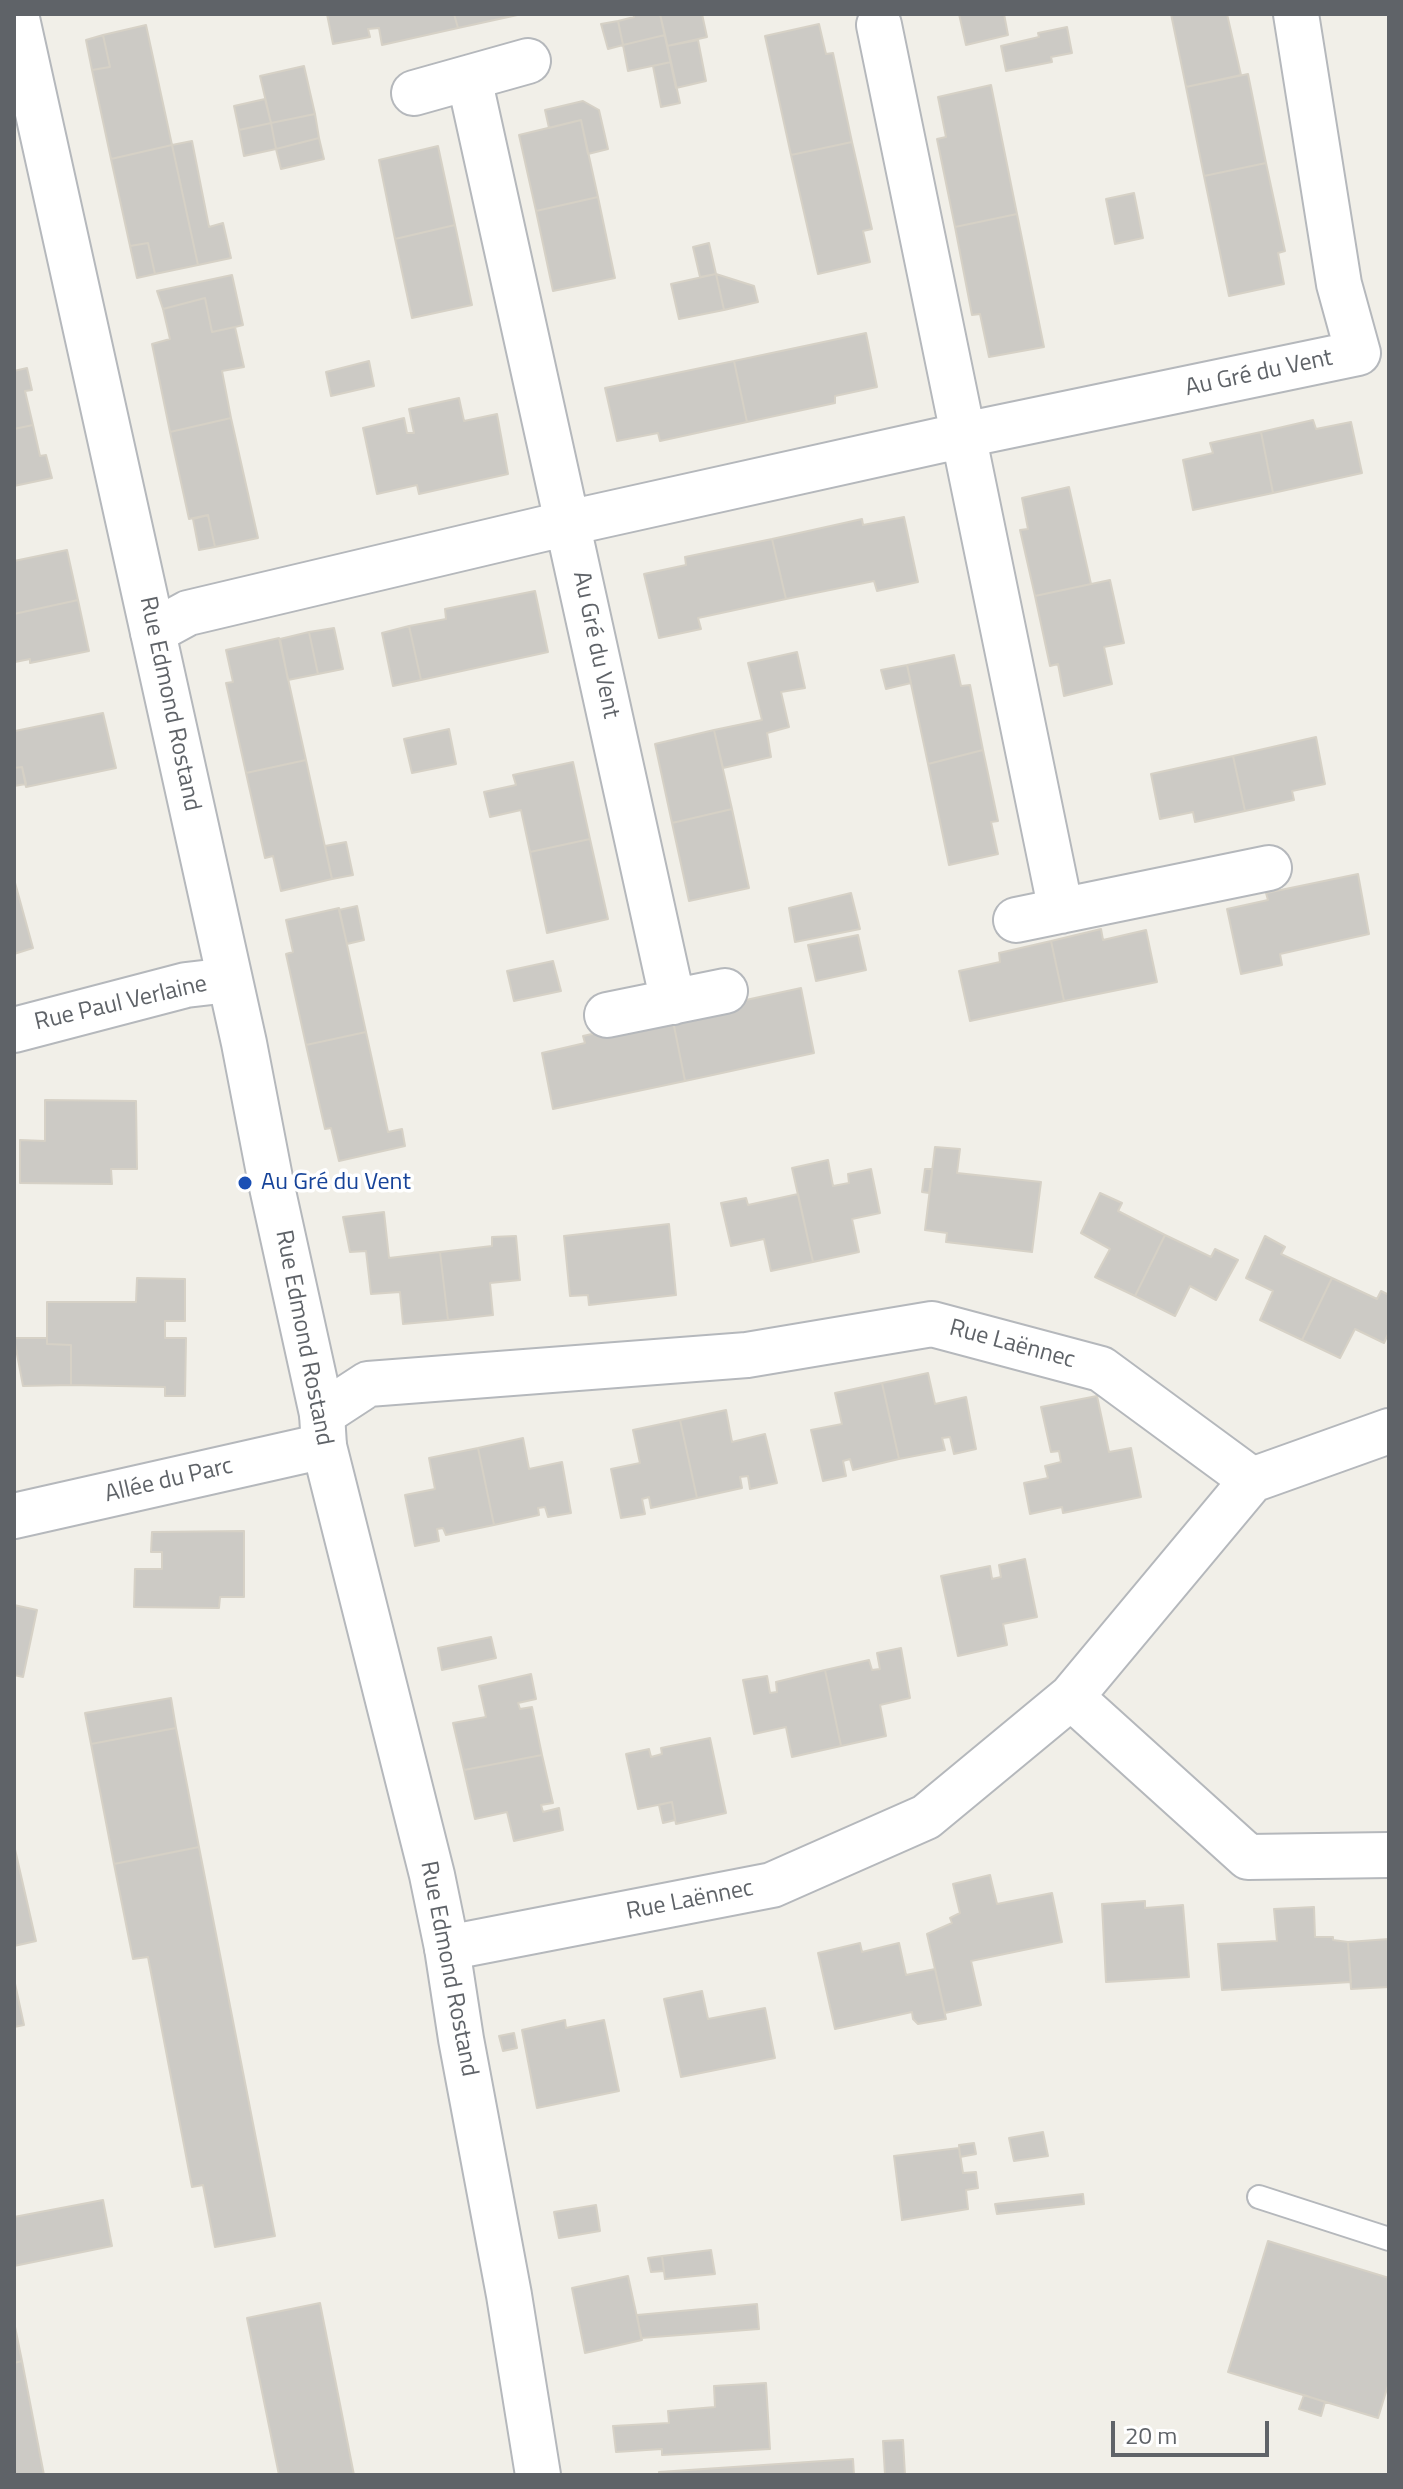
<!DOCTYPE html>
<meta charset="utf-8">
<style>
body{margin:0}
#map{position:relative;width:1403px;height:2489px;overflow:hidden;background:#f1efe8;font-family:"Titillium Web",sans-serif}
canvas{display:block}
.frame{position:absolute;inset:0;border:16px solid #5f6368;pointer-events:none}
.scale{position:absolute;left:1111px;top:2421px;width:158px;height:36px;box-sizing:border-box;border:4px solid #5f6368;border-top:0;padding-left:10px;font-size:24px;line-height:28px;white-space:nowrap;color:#5f6368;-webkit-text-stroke:6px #fff;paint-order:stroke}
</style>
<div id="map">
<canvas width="1403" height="2489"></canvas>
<div class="frame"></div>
<div class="scale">20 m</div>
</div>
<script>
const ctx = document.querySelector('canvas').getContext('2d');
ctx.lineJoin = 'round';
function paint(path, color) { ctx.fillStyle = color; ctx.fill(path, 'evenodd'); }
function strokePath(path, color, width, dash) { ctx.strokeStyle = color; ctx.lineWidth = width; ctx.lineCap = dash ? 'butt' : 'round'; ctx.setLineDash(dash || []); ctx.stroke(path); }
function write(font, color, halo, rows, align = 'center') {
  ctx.font = font + ' "Titillium Web",sans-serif'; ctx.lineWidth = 7; ctx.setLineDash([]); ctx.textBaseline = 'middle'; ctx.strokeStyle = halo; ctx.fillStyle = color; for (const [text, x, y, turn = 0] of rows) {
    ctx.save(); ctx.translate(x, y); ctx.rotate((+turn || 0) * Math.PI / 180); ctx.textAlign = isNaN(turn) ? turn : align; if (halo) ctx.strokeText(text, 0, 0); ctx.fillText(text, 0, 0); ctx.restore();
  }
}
const building = new Path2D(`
 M327,14H454L458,28L382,45L379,28L368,29L370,37L333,44Z
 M454,14H522L458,28Z
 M633,14H660L665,35L623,45L618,21L634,17Z
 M660,14H702L707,37L667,46Z
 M959,14H1004L1008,35L966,45Z
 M1171,14H1227L1241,75L1186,87Z
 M618,21L623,45L608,49L601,24Z
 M819,24L826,54L833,53L852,142L791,155L765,36Z
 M146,25L172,145L111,159L92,70L110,67L103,35Z
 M1067,27L1072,53L1051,57L1052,62L1006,71L1001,46L1039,37L1038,33Z
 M103,35L110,67L92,70L86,40Z
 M665,35L671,62L628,71L623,45Z
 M698,40L706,81L676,88L667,46Z
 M671,62L680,103L661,107L653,66Z
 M304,66L315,114L271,123L260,76Z
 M1248,74L1266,163L1204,176L1186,87Z
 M991,85L1017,214L955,227L937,139L946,137L938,97Z
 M265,99L271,123L239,130L234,106Z
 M583,101L599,110L608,149L588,154L581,120L549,128L545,110Z
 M315,114L319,138L276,149L271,123Z
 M581,120L598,197L536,211L519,135Z
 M271,123L276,149L244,156L239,130Z
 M319,138L324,159L281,169L276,149Z
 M192,141L209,227L223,223L231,258L198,265L172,145Z
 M852,142L872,229L863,231L870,262L818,274L791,155Z
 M172,145L198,265L155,274L148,243L130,246L111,159Z
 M438,146L455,225L395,239L379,160Z
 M1266,163L1285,251L1278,253L1284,284L1229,296L1204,176Z
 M1134,193L1143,238L1115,244L1106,199Z
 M598,197L615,278L553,291L536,211Z
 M1017,214L1044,347L989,357L980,314L972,315L955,227Z
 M455,225L472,305L412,318L395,239Z
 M148,243L155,274L137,278L130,246Z
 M709,243L716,274L700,277L693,247Z
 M716,274L754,286L758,302L724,310Z
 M716,274L724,310L679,319L671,284Z
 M232,275L243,325L235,327L212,332L205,298L163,309L157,291Z
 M205,298L212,332L235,327L244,367L222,371L231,418L170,432L152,344L170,339L163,309Z
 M866,333L877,387L835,396V403L747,422L734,361Z
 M369,361L374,386L331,396L326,372Z
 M734,361L747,422L660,441L658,433L617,441L605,388Z
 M27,368L32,390L25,391L33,425L14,429V371Z
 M459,398L464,421L497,414L508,474L419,494L417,485L377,494L363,428L404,418L407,433H414L409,409Z
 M231,418L258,538L215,547L208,515L189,519L170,432Z
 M1313,420L1316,429L1351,422L1362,473L1273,493L1261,432Z
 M33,425L40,456L46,455L52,478L14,486V429Z
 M1261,432L1273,493L1193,510L1183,460L1213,453L1210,443Z
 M1069,487L1091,584L1035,596L1020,530L1028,529L1022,498Z
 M208,515L215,547L199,550L193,519Z
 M904,517L918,582L877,591L874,581L786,599L772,539L862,519L863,525Z
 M772,539L786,599L698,618L701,629L659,638L644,574L686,565L685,557Z
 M67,550L78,600L14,614V561Z
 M1110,580L1124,643L1104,647L1112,684L1064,696L1058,664L1050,666L1035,596Z
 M535,591L548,652L421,680L409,626L446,619L445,609Z
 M78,600L89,651L30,663V659L15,662L14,614Z
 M409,626L421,680L393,686L382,633Z
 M334,628L343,669L318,674L309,632Z
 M309,632L318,674L288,680L280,639Z
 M279,638L306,760L246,773L226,683L233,682L226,650Z
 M797,652L805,688L781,692L789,727L767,733L771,757L723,768L714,730L762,720L748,663Z
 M954,655L961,686L970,685L983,750L928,764L907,665Z
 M907,665L911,683L886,689L881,670Z
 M103,713L116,768L26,787L22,767L14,768V725L15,731Z
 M449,729L456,764L412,773L404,739Z
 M714,730L732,809L672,823L655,744Z
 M1316,737L1325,784L1292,791L1294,800L1245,811L1233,756Z
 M983,750L998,821L991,822L998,854L949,865L928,764Z
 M1233,756L1245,811L1195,822L1193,812L1160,819L1151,774Z
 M306,760L332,879L281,891L273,856L265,858L246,773Z
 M573,762L590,839L530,852L521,810L490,817L484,792L516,785L513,775Z
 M22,767L26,784L14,786V768Z
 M732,809L749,888L689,901L672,823Z
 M590,839L608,919L547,933L530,852Z
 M346,842L353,875L332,879L325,846Z
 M1358,874L1369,934L1280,954L1282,965L1241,974L1227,909L1268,900L1266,893Z
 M14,879L33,948L14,954Z
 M851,893L860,929L795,942L789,908Z
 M357,906L364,940L347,944L339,910Z
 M339,908L366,1032L306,1045L286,954L293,952L286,920Z
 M1101,929L1103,940L1146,930L1157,982L1064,1001L1051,941Z
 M858,935L866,970L816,981L808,945Z
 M1051,941L1064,1001L970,1021L959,971L1000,962L999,953Z
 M553,961L561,991L514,1001L507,971Z
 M801,988L814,1053L685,1081L672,1016Z
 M672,1016L685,1081L553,1109L542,1053L585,1043L583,1036Z
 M366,1032L388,1132L402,1129L405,1146L339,1161L331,1128L325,1129L306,1045Z
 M45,1100L136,1101L137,1169H111L112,1184L20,1183V1140L45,1141Z
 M935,1147L960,1149L957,1173L1041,1182L1032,1252L946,1242L947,1233L925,1230Z
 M828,1160L833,1186L849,1183L848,1174L871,1169L880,1213L852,1219L859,1252L813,1262L792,1168Z
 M925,1169H932L929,1193L922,1192Z
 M1100,1193L1122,1203L1118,1211L1165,1235L1135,1296L1095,1277L1110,1249L1081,1233Z
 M798,1194L813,1262L771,1271L764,1239L731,1246L721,1203L746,1198L748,1205Z
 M384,1212L389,1258L440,1252L448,1320L403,1324L400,1292L371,1294L366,1251L350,1252L343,1217Z
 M669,1224L676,1295L589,1305L588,1295L570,1296L564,1236Z
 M1165,1235L1211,1257L1215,1249L1238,1260L1216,1300L1190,1286L1175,1316L1135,1296Z
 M516,1236L520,1280L490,1283L493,1315L448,1320L440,1252L492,1246V1237Z
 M1265,1236L1285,1247L1281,1254L1332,1278L1302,1340L1260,1320L1273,1291L1246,1278Z
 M137,1278L185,1279V1321H165V1338H186L185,1396H165V1387L71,1385V1345L47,1344V1302H136Z
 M1332,1278L1377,1299L1381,1291L1389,1295V1332L1384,1343L1355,1329L1340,1358L1302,1340Z
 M14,1338H47V1344L71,1345V1385L23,1386Z
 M928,1373L935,1404L966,1397L976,1449L954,1454L950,1437L942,1438L945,1450L899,1459L882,1383Z
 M882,1383L899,1459L853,1470L850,1459L843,1461L846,1476L823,1481L811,1430L842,1424L835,1393Z
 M1097,1396L1109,1452L1131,1448L1141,1497L1063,1513L1062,1507L1030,1514L1024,1483L1048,1478L1045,1466L1061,1462L1059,1451L1051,1452L1041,1407Z
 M726,1410L732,1442L765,1434L777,1483L750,1489L748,1476L740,1477L742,1488L697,1498L680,1420Z
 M680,1420L697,1498L651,1508L649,1497L642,1499L645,1514L621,1518L611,1469L640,1463L633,1430Z
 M523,1438L529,1469L562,1462L571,1513L548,1517L545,1507L538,1508L539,1515L494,1525L478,1448Z
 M478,1448L494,1525L446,1535L443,1528L437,1529L439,1541L415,1546L405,1495L435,1489L429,1458Z
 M244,1531V1597H220L219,1608L134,1607L135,1569H162V1552H151L152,1532Z
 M1025,1559L1037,1617L1003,1624L1007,1645L958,1656L941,1576L990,1566L992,1579L1001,1577L999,1565Z
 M14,1605L37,1610L23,1677L14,1675Z
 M491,1637L496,1658L442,1670L438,1648Z
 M901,1648L910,1698L880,1705L886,1736L841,1746L825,1670L869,1660L872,1670L880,1669L877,1653Z
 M825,1670L841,1746L792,1757L786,1727L754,1734L743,1680L767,1676L770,1693L777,1692L776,1682Z
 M531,1674L536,1699L518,1703L520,1709L532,1707L542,1755L464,1770L453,1723L486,1717L479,1686Z
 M171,1698L176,1728L91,1744L85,1713Z
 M176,1728L199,1847L114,1864L91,1744Z
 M710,1738L726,1813L676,1824L672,1802L638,1809L626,1754L649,1749L651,1757L662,1754L661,1748Z
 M542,1755L553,1803L541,1805L543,1812L559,1808L563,1830L514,1841L507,1812L475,1819L464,1770Z
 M672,1802L675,1820L663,1823L659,1805Z
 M14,1845L36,1941L14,1946Z
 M199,1847L275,2236L215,2247L203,2185L192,2187L148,1957L133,1959L114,1864Z
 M990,1875L997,1904L1052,1893L1062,1942L971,1961L981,2005L945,2013L927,1934L952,1923L950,1918L960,1913L953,1884Z
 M1145,1901V1908L1183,1905L1189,1977L1106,1982L1102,1904Z
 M1314,1907L1315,1937H1333V1940L1348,1942L1351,1982L1222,1990L1218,1944L1277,1941L1274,1909Z
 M1389,1939V1987L1351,1989L1348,1942Z
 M860,1943L862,1952L899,1943L906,1975L935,1969L946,2019L918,2024L913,2019L912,2012L835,2029L818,1953Z
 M14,1979L24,2025L14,2027Z
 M702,1991L708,2019L765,2008L775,2058L681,2077L664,1999Z
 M565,2020L566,2028L604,2020L619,2091L537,2108L522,2030Z
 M514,2033L517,2048L503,2051L499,2036Z
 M1043,2132L1048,2156L1014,2161L1009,2138Z
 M974,2143L976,2154L960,2157L959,2145Z
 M959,2148L963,2173L976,2172L978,2188L966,2190L968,2209L902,2220L894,2156Z
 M1083,2194L1084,2204L997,2214L995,2204Z
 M103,2200L112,2246L14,2266V2217Z
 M596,2205L600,2231L559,2238L554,2212Z
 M1268,2241L1389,2278V2382L1378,2418L1228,2372Z
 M711,2250L715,2274L665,2279L662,2256Z
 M662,2256L664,2271L651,2272L648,2258Z
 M628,2276L642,2340L585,2353L572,2288Z
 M320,2303L354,2475H279L247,2318Z
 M757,2304L759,2329L641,2338L637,2315Z
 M14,2322L22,2361L14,2363Z
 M22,2361L44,2475H14V2363Z
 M766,2383L770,2449L662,2455V2449L616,2452L613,2426L669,2423L668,2411L715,2407L714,2386Z
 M1304,2395L1325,2402L1321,2416L1299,2409Z
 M903,2440L905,2475H885L883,2441Z
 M853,2459L854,2475H659V2472Z`);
paint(building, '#cccac5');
strokePath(building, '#d6d1c6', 2);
const service = new Path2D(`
 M1259,2197L1389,2239`);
const minor = new Path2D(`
 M879,25L1061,911
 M469,78L673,1002
 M414,93L528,61
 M153,632L188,613L568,523L964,435L1358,353L1339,284L1296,14
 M1016,920L1269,868
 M607,1015L725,991
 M14,1030L186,985L229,980
 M322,1414L368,1384L747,1355L932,1324L1101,1369L1252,1480L1071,1697L926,1817L772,1885L447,1948
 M1252,1480L1389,1431
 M14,1516L324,1446
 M1071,1697L1248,1857L1389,1855`);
const tertiary = new Path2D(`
 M16,14L244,1043L270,1178L322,1414L324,1446L432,1875L447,1948L461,2039L509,2295L538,2475`);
strokePath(service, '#b5b8bc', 26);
strokePath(minor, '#b5b8bc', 48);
strokePath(tertiary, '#b5b8bc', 48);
strokePath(service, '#fff', 22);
strokePath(minor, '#fff', 44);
strokePath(tertiary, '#fff', 44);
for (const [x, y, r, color] of [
 [245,1183,8,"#1a4fb4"]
]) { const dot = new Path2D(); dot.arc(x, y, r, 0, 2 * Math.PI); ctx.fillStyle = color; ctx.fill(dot); strokePath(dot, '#fff', 3); }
write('24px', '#5f6368', '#fff', [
 ["Au Gré du Vent",1259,374,-12],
 ["Au Gré du Vent",595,645,78],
 ["Rue Edmond Rostand",169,704,78],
 ["Rue Paul Verlaine",121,1004,-13],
 ["Rue Edmond Rostand",303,1338,79],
 ["Rue Laënnec",1012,1345,15],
 ["Allée du Parc",169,1481,-13],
 ["Rue Laënnec",690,1901,-11],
 ["Rue Edmond Rostand",448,1969,79]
]);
write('24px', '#164399', '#fff', [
 ["Au Gré du Vent",261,1183]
], 'left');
</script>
